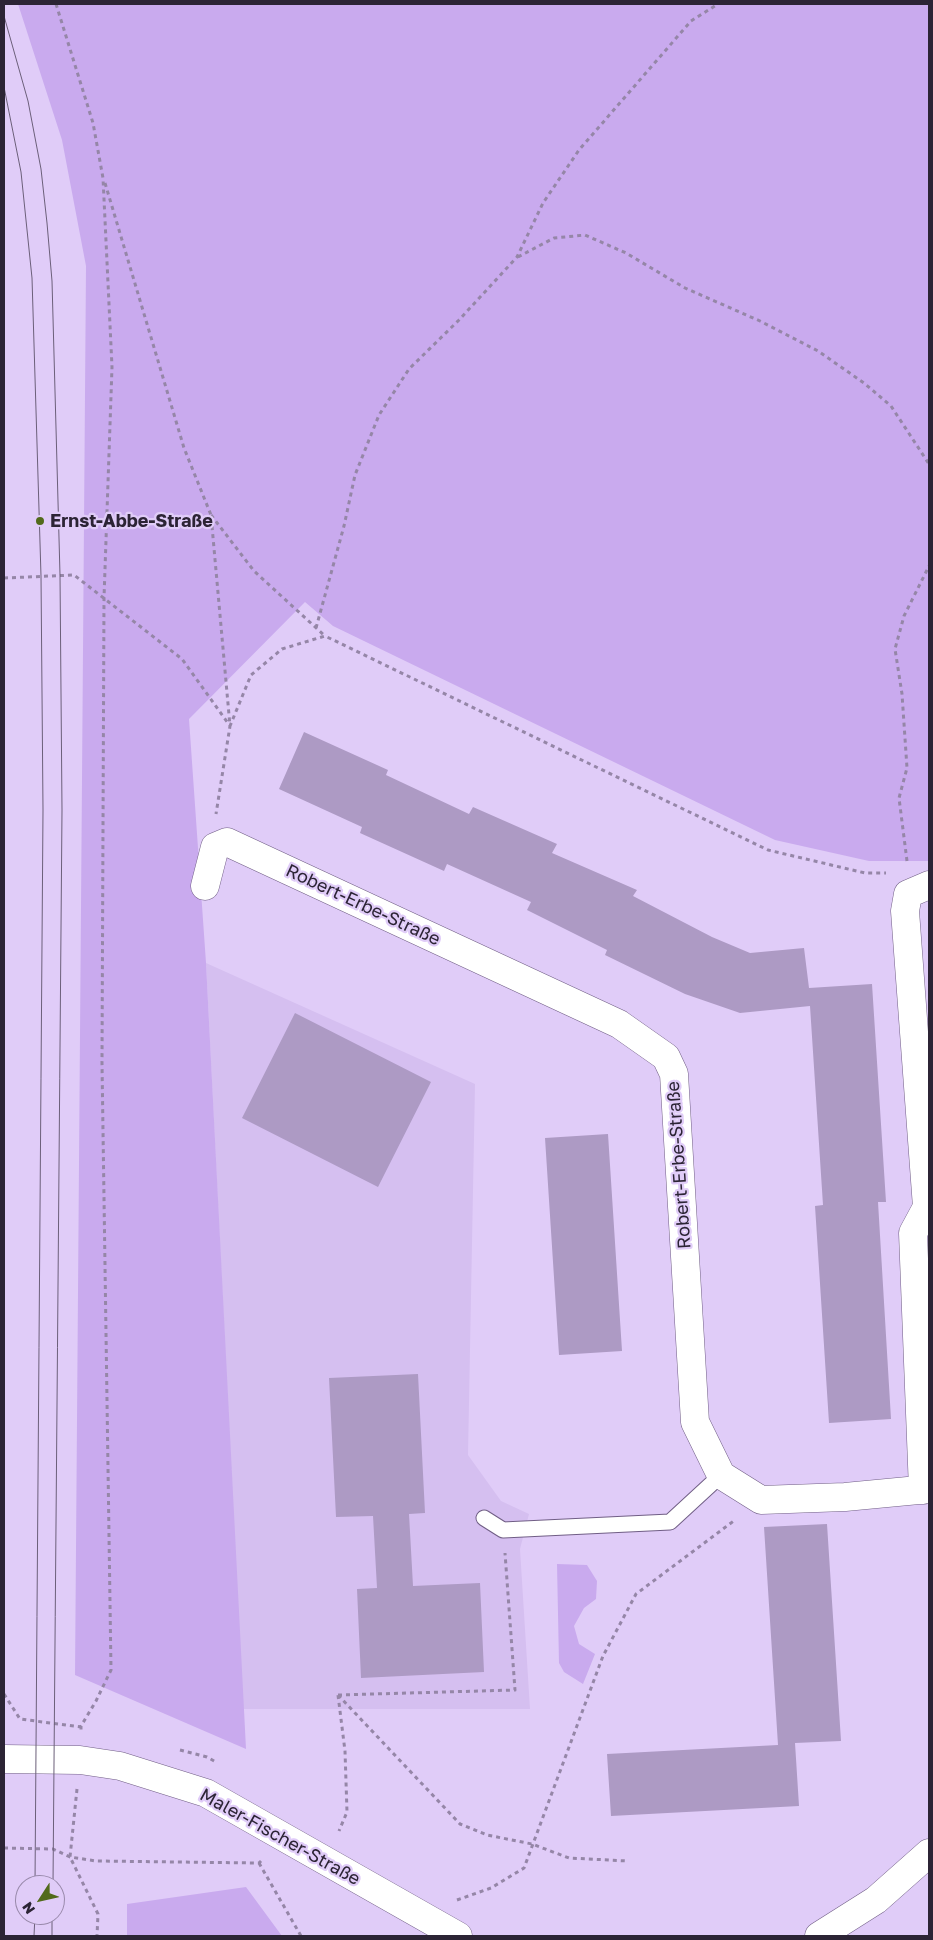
<!DOCTYPE html>
<html>
<head>
<meta charset="utf-8">
<style>
  body { margin:0 }
  #map { position:relative; width:933px; height:1940px; overflow:hidden; background:#e0ccf8; font-family:"Golos Text",sans-serif }
  canvas { display:block }
  .frame { position:absolute; inset:0; border:5px solid #2c2435; pointer-events:none }
  .north { position:absolute; left:15px; top:1875px; width:50px; height:50px; box-sizing:border-box; background:#e0ccf8; border:1px solid #9889aa; border-radius:50%; rotate:235deg; font-size:14px; font-weight:700; line-height:20px; text-align:center; color:#2c2435 }
  .north::after { content:''; display:block; margin:auto; width:18px; height:22px; background:#526a1b; clip-path:polygon(50% 0,100% 100%,50% 72%,0 100%) }
</style>
</head>
<body>
<div id="map">
<canvas width="933" height="1940"></canvas>
<div class="frame"></div>
<div class="north">N</div>
</div>
<script>
const ctx = document.querySelector('canvas').getContext('2d');
ctx.lineJoin = 'round';
function fill(path, color) { ctx.fillStyle = color; ctx.fill(path, 'evenodd'); }
const shape = rows => new Path2D(rows.map(r => 'M' + r).join(''));
function stroke(path, color, width, dash) { ctx.strokeStyle = color; ctx.lineWidth = width; ctx.lineCap = dash ? 'butt' : 'round'; ctx.setLineDash(dash || []); ctx.stroke(path); }
function label(font, color, halo, rows, align = 'center') {
  ctx.font = font + ' "Golos Text",sans-serif'; ctx.lineWidth = 4.5; ctx.setLineDash([]); ctx.textBaseline = 'middle'; ctx.strokeStyle = halo; ctx.fillStyle = color; for (const [text, x, y, turn = 0] of rows) {
    ctx.save(); ctx.translate(x, y); ctx.rotate((+turn || 0) * Math.PI / 180); ctx.textAlign = isNaN(turn) ? turn : align; if (halo) ctx.strokeText(text, 0, 0); ctx.fillText(text, 0, 0); ctx.restore();
  }
}
fill(shape([
  [206,963,475,1084,468,1455,501,1501,529,1514,520,1549,530,1709,243,1709]
]), '#d5bff0');
fill(shape([
  [18,4,929,4,929,861,869,861,775,840,333,626,305,602,189,719,206,963,246,1749,75,1675,86,266,62,140],
  [557,1564,587,1565,597,1581,596,1599,584,1608,574,1626,579,1644,595,1654,583,1684,564,1672,559,1663],
  [246,1887,282,1936,127,1936,127,1904]
]), '#c9aaee');
fill(shape([
  [304,732,388,770,386,775,469,814,473,807,557,844,552,853,637,890,633,896,712,937,750,953,804,948,809,988,872,984,886,1202,878,1202,891,1419,829,1423,815,1206,823,1205,810,1006,740,1013,685,994,605,955,607,950,527,910,531,902,447,864,444,871,360,833,362,827,279,789],
  [295,1013,431,1082,378,1187,242,1118],
  [608,1134,622,1351,559,1355,545,1138],
  [418,1374,425,1513,409,1514,413,1586,480,1583,484,1672,361,1678,357,1589,377,1588,373,1516,336,1517,329,1378],
  [827,1524,841,1741,795,1743,799,1806,611,1816,607,1754,778,1745,764,1527]
]), '#ad9ac4');
const lane = shape([
  [484,1518,503,1530,670,1522,721,1475]
]);
const street = shape([
  [205,886,215,847,227,842,619,1024,666,1057,674,1074,695,1422,721,1475,761,1500,845,1497,929,1489],
  [923,1490,913,1233,927,1207,905,911,908,894,929,885],
  [4,1759,80,1760,120,1766,206,1793,458,1936],
  [819,1936,876,1900,929,1853]
]);
stroke(lane, '#705e85', 17);
stroke(street, '#705e85', 29);
stroke(shape([
  [56,4,93,123,103,178,112,367,104,598,102,1063,111,1670,96,1701,81,1726,81,1730],
  [105,183,184,448,211,515,230,726,251,675,282,649,325,636,768,850,865,873,886,873],
  [518,257,554,238,585,235,626,253,685,288,760,321,818,351,864,383,891,406,929,464],
  [211,515,254,571,325,636],
  [4,578,74,575,182,659,230,726,216,814],
  [316,628,344,526,355,475,379,415,409,369,459,320,517,257,543,203,579,150,691,21,718,4],
  [907,861,899,798,907,768,902,694,895,649,904,616,929,566],
  [4,1694,20,1719,81,1727],
  [338,1695,460,1824,487,1835,532,1844,569,1858,628,1861],
  [338,1695,515,1690,505,1553],
  [338,1695,345,1751,347,1812,339,1831],
  [180,1750,207,1757,216,1762],
  [77,1789,70,1857,98,1914,97,1936],
  [4,1848,53,1849,70,1857,96,1861,259,1863,263,1859],
  [259,1863,301,1936],
  [457,1900,491,1888,524,1868,603,1656,636,1594,735,1520]
]), '#9586a7', 3, [4, 4]);
stroke(lane, '#fff', 15);
stroke(street, '#fff', 28);
stroke(shape([
  [4,16,28,101,41,169,47,223,52,281,60,575,62,810,53,1885],
  [4,87,21,172,32,278,41,576,43,810,35,1885],
  [34,1936,35,1915],
  [52,1936,52,1915]
]), '#6b5f79', 1);
for (const [x, y, r, color] of [
  [40,521,5,"#526a1b"]
]) { const dot = new Path2D(); dot.arc(x, y, r, 0, 2 * Math.PI); ctx.fillStyle = color; ctx.fill(dot); stroke(dot, '#e0ccf8', 2); }
label('bold 18px', '#2c2435', '#e0ccf8', [
  ["Ernst-Abbe-Straße",50,521]
], 'left');
label('18px', '#2c2435', '#e0ccf8', [
  ["Robert-Erbe-Straße",363,905,25],
  ["Robert-Erbe-Straße",679,1165,-94],
  ["Maler-Fischer-Straße",280,1837,29]
]);
</script>
</body>
</html>
